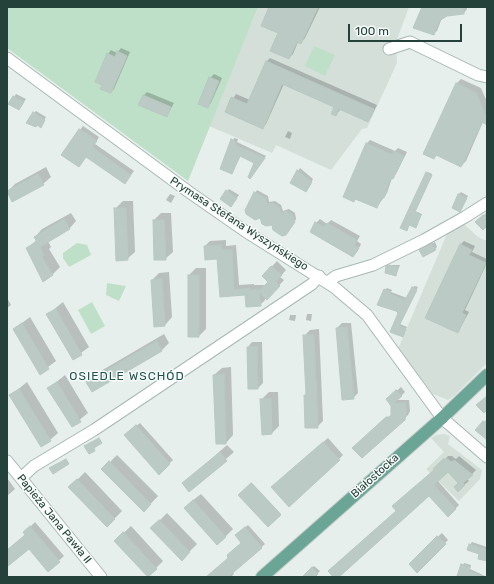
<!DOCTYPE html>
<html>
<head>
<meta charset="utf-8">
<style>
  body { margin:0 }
  #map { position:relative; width:494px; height:584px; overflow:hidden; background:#e6efeb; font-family:Rubik,sans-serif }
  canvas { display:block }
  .frame { position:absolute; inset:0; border:8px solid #24423a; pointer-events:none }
  .scale { position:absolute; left:348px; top:24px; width:114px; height:18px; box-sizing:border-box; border:2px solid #24423a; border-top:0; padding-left:5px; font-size:12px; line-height:14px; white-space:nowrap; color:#24423a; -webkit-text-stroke:3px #f7fbf9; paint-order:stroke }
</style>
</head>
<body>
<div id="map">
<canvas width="494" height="584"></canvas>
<div class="frame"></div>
<div class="scale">100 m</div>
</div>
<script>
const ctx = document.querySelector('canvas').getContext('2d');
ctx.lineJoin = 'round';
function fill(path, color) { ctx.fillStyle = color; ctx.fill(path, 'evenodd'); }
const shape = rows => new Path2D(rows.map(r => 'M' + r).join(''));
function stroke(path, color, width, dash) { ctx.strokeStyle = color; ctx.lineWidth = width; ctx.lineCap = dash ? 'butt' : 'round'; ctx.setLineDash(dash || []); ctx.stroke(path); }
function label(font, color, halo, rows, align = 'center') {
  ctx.font = font + ' Rubik,sans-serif'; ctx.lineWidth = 3; ctx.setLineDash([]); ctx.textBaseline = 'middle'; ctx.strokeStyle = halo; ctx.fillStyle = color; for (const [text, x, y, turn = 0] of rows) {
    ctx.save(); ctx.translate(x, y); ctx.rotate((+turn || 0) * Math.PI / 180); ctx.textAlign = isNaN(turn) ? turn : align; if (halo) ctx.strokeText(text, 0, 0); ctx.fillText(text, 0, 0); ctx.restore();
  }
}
fill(shape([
  [258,7,409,7,396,42,397,63,367,128,362,129,331,170,276,145,272,153,209,126],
  [464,224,478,237,487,241,487,363,454,396,448,400,433,394,398,349,447,234],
  [445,434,450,436,448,444,482,470,480,479,459,501,426,469,444,452,431,438,436,435]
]), '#d4dfda');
fill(shape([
  [7,7,258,7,188,181,7,48],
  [314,46,335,55,325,76,305,66],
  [77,243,87,245,91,255,69,267,63,258,63,253],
  [107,283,126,286,119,301,106,295],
  [92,302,105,326,91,334,78,310]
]), '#bfe0c8');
fill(shape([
  [270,7,320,7,305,38,301,43,298,42,293,54,289,58],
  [423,7,467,7,467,9,464,13,446,15,442,18,437,31,433,34],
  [121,48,130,52,114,89,111,92,103,84,108,54,111,50,117,53],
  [270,58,377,105,371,117,368,121,341,109,336,115,335,107,284,84,266,124,263,127,226,111,236,94,250,100,266,62],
  [214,74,222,78,211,103,208,107,210,78],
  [461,79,481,88,487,102,487,124,483,122,466,161,461,166,437,155,434,158,456,84],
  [147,92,174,103,167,116,143,96],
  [16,94,26,99,19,109,10,104],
  [36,111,46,117,41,126,37,125,36,126,34,113],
  [83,126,99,137,95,144,134,171,125,183,86,156,79,166,80,130],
  [288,131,292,133,290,139,285,137],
  [234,138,238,139,237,142,266,156,252,175,256,162,241,155,232,172,221,168],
  [370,140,395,151,398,148,407,152,396,174,392,178,387,193,377,207,356,198,353,201,344,197,367,143],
  [46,167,51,177,43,184,13,201,7,192,15,184],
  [300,168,313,179,308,188,291,182],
  [428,172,432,174,415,211,422,214,416,226,410,224],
  [229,189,239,195,233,203,222,199],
  [257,190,268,196,269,202,275,201,281,205,283,211,289,209,295,213,296,219,288,232,261,216,246,210],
  [461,192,468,196,460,211,459,194],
  [170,194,175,196,171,203,166,200],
  [123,201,133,201,135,252,127,259,115,209],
  [71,213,76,221,69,229,48,241,51,247,49,249,60,267,52,275,27,248,37,240,35,237,42,229],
  [161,213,171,213,173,252,165,259,154,220],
  [486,213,487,225,477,222],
  [320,219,327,224,331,220,360,236,357,241,361,244,357,252,353,256,316,223],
  [226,240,226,246,236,245,239,285,254,284,254,285,264,285,264,288,270,282,263,276,277,261,286,270,280,277,284,280,267,299,265,296,265,300,260,305,246,294,221,296,218,258,205,246,210,241],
  [464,241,475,246,472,252,487,259,487,263,465,310,469,312,458,332,460,245],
  [435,242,437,247,435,249,423,248],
  [389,265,400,265,396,275,387,267],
  [196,268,206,268,206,329,199,336,189,336,189,275],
  [169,272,172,317,165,325,152,280,159,273],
  [414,286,418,287,400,324,407,327,402,336,391,332,399,313,385,290,387,288,392,290,391,292,407,298],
  [7,298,11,305,7,308],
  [63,302,89,347,73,359,47,315],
  [307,314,312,314,311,321,306,320],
  [290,315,296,315,295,321,289,320],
  [30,317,56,361,40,373,14,329],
  [342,323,351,323,358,393,353,398,337,328],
  [319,329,323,421,317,427,307,394,304,336,310,330],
  [164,334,169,343,162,350,92,390,87,382,94,375],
  [252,342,262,342,263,383,258,388,249,388,248,347],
  [231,367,233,435,226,443,214,375,222,368],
  [65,375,88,413,72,426,49,388],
  [27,382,58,433,50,440,11,395],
  [401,387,405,392,397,400,409,400,410,411,408,415,404,419,357,444,392,414,391,396],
  [269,392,278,392,279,426,272,433,261,400],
  [487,419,487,439,477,430],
  [140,423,173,460,159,473,129,432],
  [328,438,343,455,339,459,277,483],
  [227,445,234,452,189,491,183,484],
  [117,455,158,496,144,511,103,469],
  [448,456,452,456,456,459,459,456,476,470,467,479,469,481,458,490,459,483,448,470,437,480,459,505,448,516,429,495,337,577,335,577],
  [85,472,122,511,107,526,70,487],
  [7,478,15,489,7,496],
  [252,483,281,514,268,526,240,495],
  [201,494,233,529,225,537,192,501],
  [167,513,197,544,182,559,152,528],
  [35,522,64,556,48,570,29,548,7,566,7,551,26,534,29,528],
  [248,525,265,544,233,572,234,574,231,577,207,577,230,557,242,542,240,532],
  [131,526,163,561,148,576,115,541],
  [442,533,448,540,417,572,426,548],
  [472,542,487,547,487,560,470,545],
  [464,563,471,565,470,569,485,576,484,577,465,577,459,575],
  [314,566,320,571,314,577,308,577,306,574]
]), '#0003');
const building = shape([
  [269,7,318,7,301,44,297,42,289,59,270,51,278,33,261,26,269,7],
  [422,7,463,7,464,14,447,16,439,21,434,35,413,28,422,7],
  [117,51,127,56,111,93,100,89,102,85,95,82,107,53,115,57,117,51],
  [266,61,374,109,368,122,339,109,336,116,331,114,334,107,282,84,263,129,225,112,231,97,247,104,266,61],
  [209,77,219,81,208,108,198,104,209,77],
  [456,83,476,93,487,118,487,125,482,122,461,167,436,155,434,159,423,154,456,83],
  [143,95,171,107,167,117,138,105,143,95],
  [13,96,24,102,19,110,8,104,13,96],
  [33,112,45,120,41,128,37,125,36,127,26,123,33,112],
  [79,129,97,141,92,147,131,175,125,184,86,157,79,167,61,155,79,129],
  [231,139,236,142,235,145,265,158,250,179,248,177,254,163,240,156,232,174,220,169,231,139],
  [366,143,392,155,394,151,404,156,393,179,391,178,386,190,387,191,384,198,382,197,377,208,355,199,354,202,343,197,366,143],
  [297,170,312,182,306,192,290,183,297,170],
  [426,172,432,175,415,212,421,215,416,228,409,225,407,231,400,228,426,172],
  [38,174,44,185,12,202,7,191,38,174],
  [226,190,237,198,231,207,220,199,226,190],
  [254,192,266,198,267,204,273,203,279,207,281,213,286,211,293,216,295,222,286,235,282,236,273,230,272,225,266,226,262,224,260,218,255,220,246,214,245,210,254,192],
  [458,194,467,198,460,212,452,208,458,194],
  [114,208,126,208,128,260,116,261,114,208],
  [483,215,487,219,487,226,483,230,475,222,483,215],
  [64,219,70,229,40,247,44,255,42,257,53,275,43,282,26,248,37,242,34,237,64,219],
  [153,220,164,220,166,260,154,260,153,220],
  [315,222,324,227,327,223,357,240,354,245,359,248,353,257,310,232,315,222],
  [432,243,436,250,423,257,419,250,432,243],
  [460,244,472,250,469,255,486,263,462,313,466,315,458,333,425,318,460,244],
  [221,245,222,250,232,250,234,290,250,288,250,290,259,289,259,291,268,282,262,276,271,266,282,275,276,282,280,286,267,300,259,292,261,306,246,307,245,295,220,297,217,259,205,260,204,246,221,245],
  [389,265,398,267,396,276,385,273,386,266,389,265],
  [188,275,199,275,199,337,188,337,188,275],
  [162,279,165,326,154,327,151,280,162,279],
  [412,287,417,290,399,326,406,329,403,337,390,332,398,313,396,311,377,305,384,289,391,292,390,294,405,300,412,287],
  [56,309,82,355,73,360,46,314,56,309],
  [22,323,49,369,40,375,13,329,22,323],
  [347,327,354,399,342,400,336,328,347,327],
  [303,335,314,335,318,428,305,428,304,395,306,395,303,335],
  [157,341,162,351,92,392,86,382,157,341],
  [257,346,258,389,248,389,247,347,257,346],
  [224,374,226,444,216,444,213,375,224,374],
  [57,382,81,422,72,427,47,388,57,382],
  [19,389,51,441,41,447,9,395,19,389],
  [396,390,402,396,394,403,406,403,405,409,407,409,405,420,362,458,352,448,386,417,391,417,391,406,386,399,396,390],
  [487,396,487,410,484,413,476,405,487,396],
  [260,399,271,399,272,434,262,435,260,399],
  [483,421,487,424,487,440,475,430,483,421],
  [136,425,170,464,159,475,124,435,136,425],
  [99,438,102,443,94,448,95,451,89,454,84,446,99,438],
  [323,442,340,460,289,507,271,487,323,442],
  [220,452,227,461,189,492,182,483,220,452],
  [66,459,69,464,53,474,49,468,66,459],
  [443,459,448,459,451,462,454,460,473,475,463,483,465,485,458,492,454,487,458,483,448,472,434,485,456,509,448,517,429,496,339,577,333,577,328,571,396,511,392,506,434,470,433,469,443,459],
  [109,461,151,504,144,512,101,469,109,461],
  [77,479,115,519,107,527,68,487,77,479],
  [251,483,281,515,268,527,238,495,251,483],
  [193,500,226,537,217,545,184,508,193,500],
  [159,520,190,552,182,561,150,528,159,520],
  [30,526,60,562,48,572,29,549,7,567,7,550,25,535,23,532,30,526],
  [245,527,262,548,228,577,206,577,228,558,227,555,241,543,235,535,245,527],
  [123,532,157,569,148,577,114,541,123,532],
  [437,536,446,544,417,573,409,564,437,536],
  [469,544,487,550,487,561,478,559,479,554,467,550,469,544],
  [461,564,470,567,469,571,484,577,457,576,461,564],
  [312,567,318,574,315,577,302,577,312,567]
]);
fill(building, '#bbcac4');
stroke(building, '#b8c9c2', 1);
const minor = shape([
  [389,49,410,42,478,75,487,77],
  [7,58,189,192,245,231,334,287,367,315,442,418,487,457],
  [328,282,336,276,373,265,424,240,465,217,487,203],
  [7,461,101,577],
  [21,478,34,466,94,430,312,284,319,276]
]);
const major = shape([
  [262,577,442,418,487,375]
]);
stroke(minor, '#a8b8b2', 13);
stroke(major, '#c2cac8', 14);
stroke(minor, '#fff', 11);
stroke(major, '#6aa596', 12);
label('11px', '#24423a', '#f7fbf9', [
  ["Prymasa Stefana Wyszyńskiego",239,224,33],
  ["Białostocka",375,476,-42],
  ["Papieża Jana Pawła II",54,519,51]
]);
ctx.letterSpacing = '1px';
label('12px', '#1f5548', '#f7fbf9', [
  ["OSIEDLE WSCHÓD",127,377]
]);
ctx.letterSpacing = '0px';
</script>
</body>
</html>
